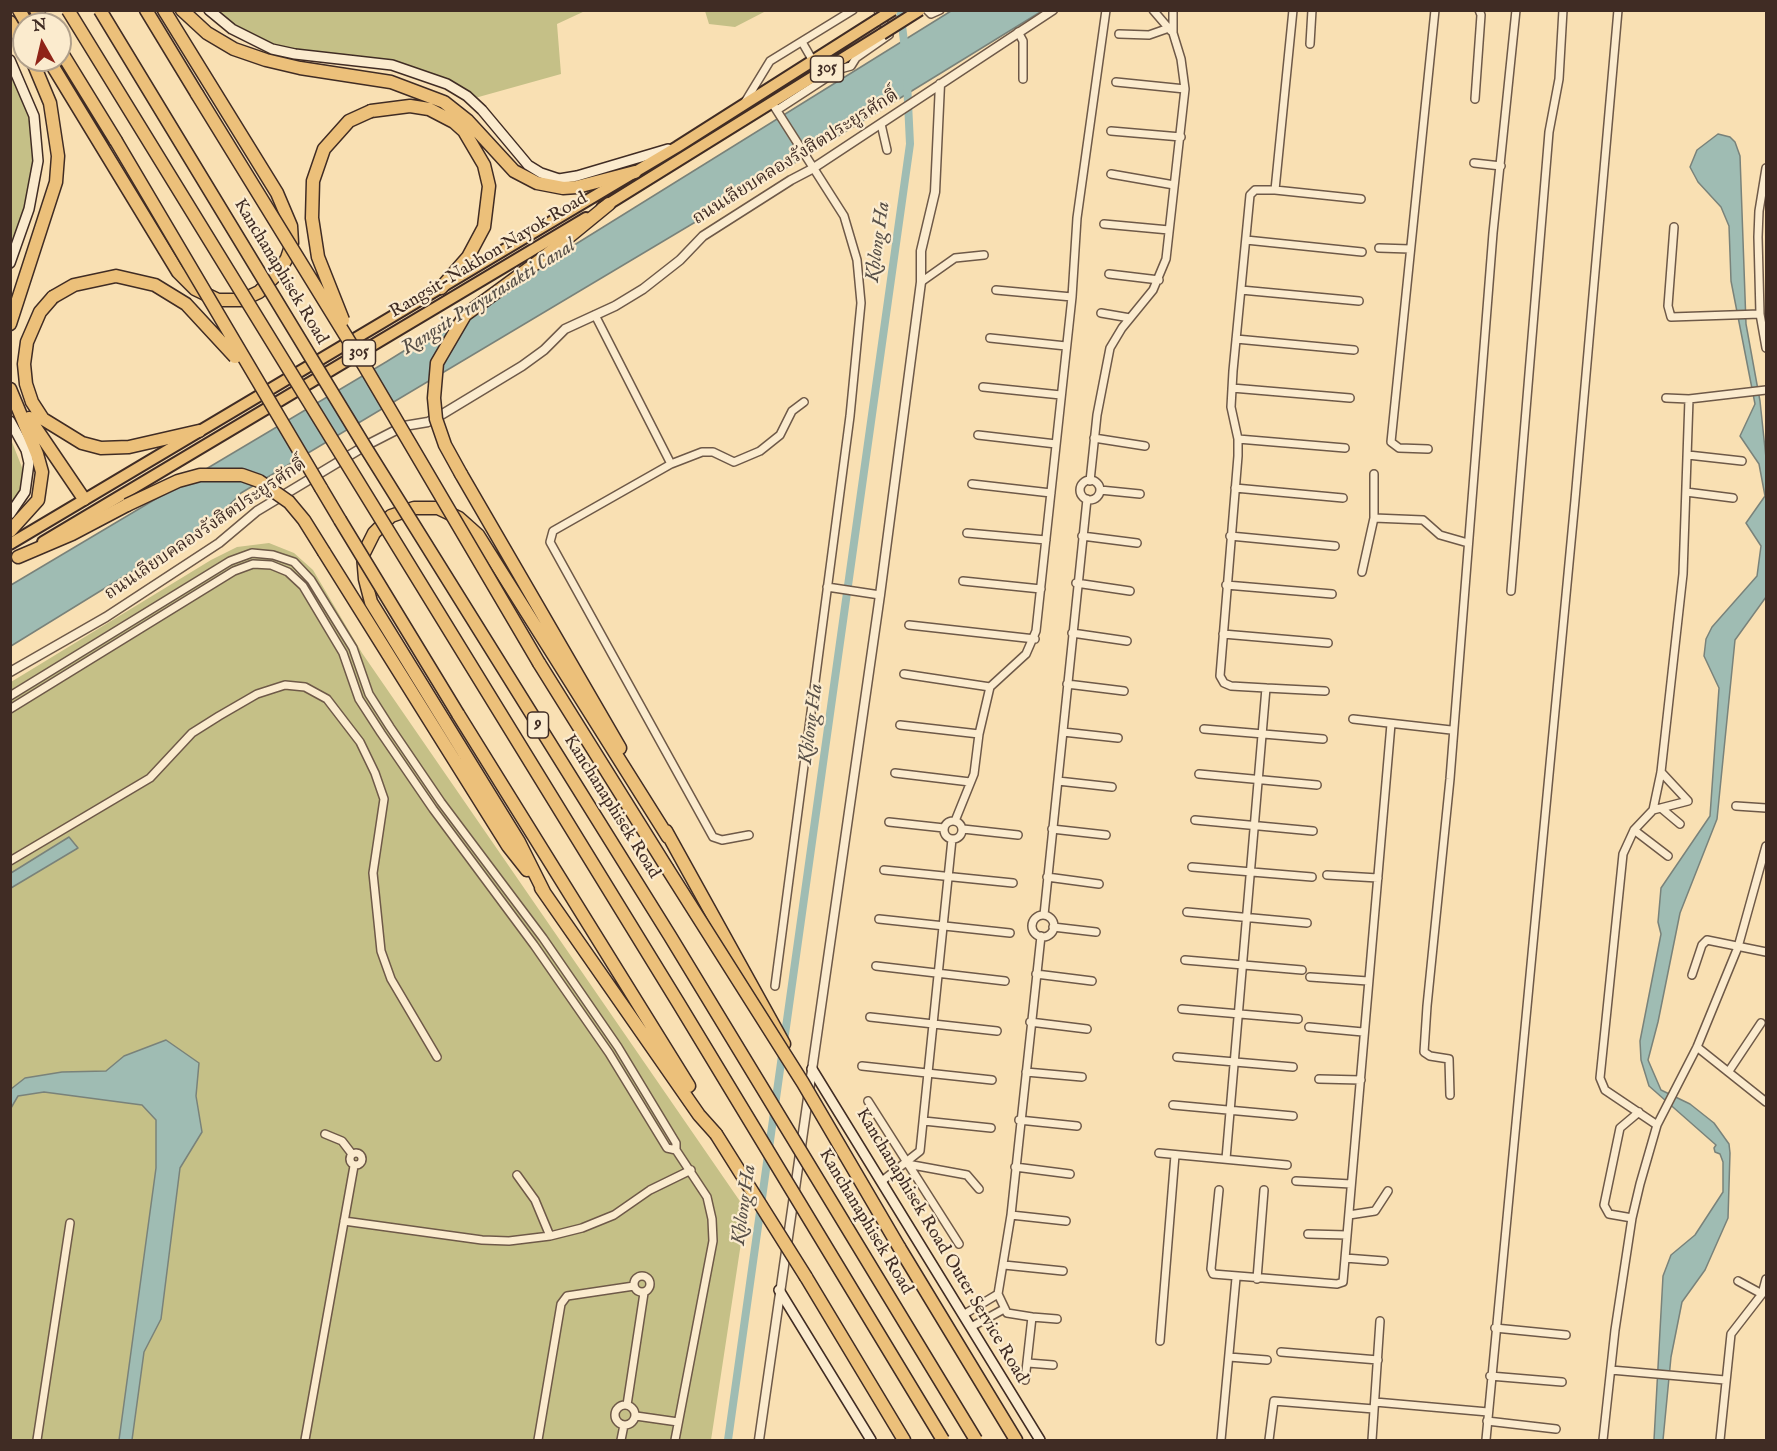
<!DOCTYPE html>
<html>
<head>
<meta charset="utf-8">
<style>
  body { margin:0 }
  #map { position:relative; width:1777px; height:1451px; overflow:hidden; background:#f9e0b3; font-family:"IM FELL English",serif }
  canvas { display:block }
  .frame { position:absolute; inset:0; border:12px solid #402c24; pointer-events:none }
  .north { position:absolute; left:12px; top:12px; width:60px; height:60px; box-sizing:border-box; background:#fbebce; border:2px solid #b09f8a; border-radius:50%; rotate:352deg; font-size:16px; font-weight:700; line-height:24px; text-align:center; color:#402c24 }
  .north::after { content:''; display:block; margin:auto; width:21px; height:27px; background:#8f2418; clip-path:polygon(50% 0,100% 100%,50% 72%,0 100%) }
</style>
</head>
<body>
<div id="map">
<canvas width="1777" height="1451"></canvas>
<div class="frame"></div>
<div class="north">N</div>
</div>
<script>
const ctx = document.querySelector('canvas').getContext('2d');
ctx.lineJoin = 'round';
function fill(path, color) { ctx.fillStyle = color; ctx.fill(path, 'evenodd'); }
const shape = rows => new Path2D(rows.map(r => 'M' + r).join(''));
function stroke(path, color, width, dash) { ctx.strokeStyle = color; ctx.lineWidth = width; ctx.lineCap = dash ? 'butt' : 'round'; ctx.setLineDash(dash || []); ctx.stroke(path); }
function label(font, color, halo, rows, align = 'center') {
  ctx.font = font + ' "IM FELL English","Noto Serif Thai",serif'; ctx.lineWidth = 4.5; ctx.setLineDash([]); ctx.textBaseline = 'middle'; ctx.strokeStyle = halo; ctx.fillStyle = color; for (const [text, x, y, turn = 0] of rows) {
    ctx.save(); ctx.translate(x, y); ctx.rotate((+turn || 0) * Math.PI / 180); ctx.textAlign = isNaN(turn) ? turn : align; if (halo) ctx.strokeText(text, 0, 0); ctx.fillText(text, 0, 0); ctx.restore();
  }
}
fill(shape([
  [215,11,585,11,557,24,561,74,475,98,438,76,408,65,301,52,260,41,236,29],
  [705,11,705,10,766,11,735,27,709,24],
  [11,73,27,103,35,138,34,182,11,254],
  [10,437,23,470,22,488,11,502],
  [269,543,294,553,313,570,362,653,746,1210,711,1440,11,1440,11,682,211,560,237,547]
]), '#c5c087');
const water = shape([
  [951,11,1042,11,796,162,241,493,214,521,11,646,11,585,386,362,951,11],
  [1718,134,1730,137,1735,142,1740,156,1746,324,1760,401,1766,458,1766,597,1735,640,1717,819,1680,913,1658,1022,1648,1060,1661,1090,1690,1104,1714,1123,1729,1144,1730,1153,1728,1218,1705,1270,1682,1302,1671,1357,1663,1440,1654,1440,1663,1276,1671,1255,1695,1235,1723,1192,1723,1162,1720,1154,1715,1152,1714,1148,1716,1145,1649,1086,1641,1060,1640,1041,1661,934,1658,922,1661,888,1710,816,1719,688,1704,656,1706,639,1712,627,1757,576,1761,546,1746,523,1765,496,1759,464,1740,436,1755,404,1731,281,1729,226,1721,207,1698,182,1690,167,1697,150,1718,134],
  [69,837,78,848,11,888,11,873,69,837],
  [166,1040,199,1063,196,1096,202,1132,180,1168,161,1319,144,1352,132,1440,119,1440,156,1168,156,1120,142,1105,44,1092,18,1096,11,1108,11,1089,25,1078,62,1072,106,1071,124,1056,166,1040]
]);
fill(water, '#9fbcb3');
stroke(water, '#79827a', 1.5);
stroke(shape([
  [900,10,905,49],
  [728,1440,910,144,907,82]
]), '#9fbcb3', 8);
const minor = shape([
  [927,10,931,14,940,10],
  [1153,10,1171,31],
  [1018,32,1023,41,1023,79],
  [1119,34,1149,35,1169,28],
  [802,42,813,61],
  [1310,44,1312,10],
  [1116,82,1185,89],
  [1475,99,1481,15,1479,10],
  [745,102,770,61,853,10],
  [772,103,844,216,857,260,861,303,850,416,775,986],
  [777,110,840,69,851,66,856,58,889,35,878,10],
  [881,124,887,150],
  [1111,131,1181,137],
  [1474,163,1501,166],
  [1766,168,1759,211,1758,237,1760,314,1766,348],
  [1111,174,1174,185],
  [1275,190,1361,199],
  [1104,224,1169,230],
  [1674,227,1668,306,1671,317,1760,314],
  [1246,240,1362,252],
  [1379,248,1410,249],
  [1109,274,1159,280],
  [921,282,955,258,984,255],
  [996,290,1072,297],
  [1241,290,1359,301],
  [1101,313,1130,318],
  [595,315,671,464,553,531,550,542,713,837,722,840,749,835],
  [990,338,1066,346],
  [1236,339,1354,350],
  [983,387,1061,395],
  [1232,388,1350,398],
  [1666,398,1689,399],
  [978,435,1056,444],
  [1094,438,1145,446],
  [1238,439,1345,448],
  [1428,449,1399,448,1391,442,1435,10],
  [1688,455,1742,461],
  [671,464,702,452,713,452,734,462,760,451,780,435,792,411,804,402],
  '1080 490a10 10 0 1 1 20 0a10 10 0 1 1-20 0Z',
  [1090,481,1097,415,1110,348,1122,328,1153,290,1166,259,1185,89,1181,59,1173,33,1173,10],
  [972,484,1051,493],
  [1235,488,1343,498],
  [1100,490,1140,494],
  [1686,492,1733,498],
  [1374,518,1423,520,1440,535,1468,543],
  [967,533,1046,540],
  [1082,536,1137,543],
  [1230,536,1335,546],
  [1362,572,1374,518,1374,474],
  [963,581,1041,589],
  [1076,583,1130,591],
  [1226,585,1332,594],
  [827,587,880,595],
  [1511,591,1549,132,1559,79,1563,10],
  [909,625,1035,639],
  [1072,633,1127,641],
  [1223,634,1328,643],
  [904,674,990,687],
  [1067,684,1124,691],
  [1266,688,1325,691],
  [10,696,230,561,252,553,273,555,294,562,311,580,353,648,369,694,390,727,441,802,543,938,618,1047,676,1143,676,1150,707,1197,712,1219,713,1241,675,1440],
  [10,709,234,571,253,564,271,565,288,572,303,586,343,653,359,699,381,733,433,809,534,945,609,1053,667,1148,676,1150],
  [1353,719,1451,730],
  [900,725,979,734],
  [1204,729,1323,739],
  [1063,732,1118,738],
  [895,773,970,782],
  [1199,774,1317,785],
  [1058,781,1112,787],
  [1736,806,1766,808],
  [1661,808,1680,824],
  [1653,810,1661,772,1683,574,1689,399,1766,390],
  [1195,820,1313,831],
  '944 830a9 9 0 1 1 18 0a9 9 0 1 1-18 0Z',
  [955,821,974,774,979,734,990,687,1026,654,1036,631,1072,297,1077,218,1106,10],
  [889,822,944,828],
  [963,829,1018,835],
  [1052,829,1106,835],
  [1634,830,1668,856],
  [10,861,150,778,192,733,219,716,257,694,285,685,305,687,327,699,360,742,375,773,384,799,373,873,381,951,391,979,437,1057],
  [1192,867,1312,877],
  [884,870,1013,883],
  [1327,875,1378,878],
  [1047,877,1099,884],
  [1187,912,1307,923],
  [1044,915,1087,499],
  '1032 926a11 11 0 1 1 22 0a11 11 0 1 1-22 0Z',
  [879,919,1010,933],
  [1053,927,1096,932],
  [1185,960,1302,970],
  [876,966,1005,981],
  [1036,974,1092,981],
  [1692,975,1702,945,1707,940,1766,952],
  [1310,977,1368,981],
  [1182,1009,1298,1019],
  [870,1017,997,1031],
  [1030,1022,1087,1029],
  [1309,1027,1363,1032],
  [1697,1047,1766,1102],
  [1177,1057,1293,1067],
  [862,1066,992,1080],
  [1729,1071,1761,1023],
  [1026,1072,1082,1077],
  [1319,1079,1361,1080],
  [1450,1095,1449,1059,1430,1056,1424,1052,1427,1006,1450,779,1493,233,1516,10],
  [868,1101,959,1244],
  [1173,1105,1293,1116],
  [1019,1120,1077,1126],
  [924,1121,991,1128],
  [1657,1125,1605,1090,1600,1078,1623,854,1634,830,1653,810,1688,801,1661,772],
  [325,1134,342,1141,352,1154],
  '350 1159a6 6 0 1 1 12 0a6 6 0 1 1-12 0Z',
  [1159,1153,1287,1165],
  [1226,1159,1266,688,1231,686,1224,683,1220,676,1238,456,1238,439,1231,407,1233,371,1250,195,1255,190,1275,190,1293,10],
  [907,1164,967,1175,979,1189],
  [1015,1167,1070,1174],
  [517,1175,535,1200,550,1236],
  [882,1181,920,1151,952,839],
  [1296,1181,1351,1184],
  [1219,1190,1211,1269,1213,1274,1337,1284,1343,1282,1391,724],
  [1011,1215,1066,1221],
  [1349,1215,1375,1211,1388,1191],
  [1632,1218,1609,1214,1604,1205,1620,1128,1639,1112],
  [344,1221,482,1240,509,1241,550,1236,582,1228,614,1215,650,1190,691,1170],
  [1308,1234,1347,1235],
  [1345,1258,1384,1261],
  [1004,1265,1063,1271],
  '634 1284a8 8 0 1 1 16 0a8 8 0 1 1-16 0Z',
  [1257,1279,1264,1190],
  [1738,1281,1762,1294],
  [963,1315,998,1294],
  [1032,1317,1057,1319],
  [971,1327,1004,1309],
  [1495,1328,1566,1335],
  [1160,1341,1175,1155],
  [1281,1352,1378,1360],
  [1229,1357,1267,1360],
  [1028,1363,1053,1365],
  [1611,1370,1725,1380],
  [1490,1376,1562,1382],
  [1025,1380,1032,1317,1007,1313,998,1294,1011,1215,1041,936],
  [1375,1402,1488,1412],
  [627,1405,644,1293],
  '615 1415a10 10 0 1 1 20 0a10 10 0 1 1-20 0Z',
  [636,1416,678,1422],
  [1487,1421,1556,1429],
  [37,1440,70,1223],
  [305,1440,354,1166],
  [538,1440,561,1304,567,1296,634,1286],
  [621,1440,624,1425],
  [1221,1440,1236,1278],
  [1269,1440,1274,1401,1374,1409],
  [1372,1440,1380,1321],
  [1486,1440,1575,500,1618,10],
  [1603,1440,1615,1330,1632,1218,1640,1184,1657,1125,1697,1047,1738,947,1766,846],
  [1720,1440,1731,1334,1762,1294,1766,1279]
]);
const tertiary = shape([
  [10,672,106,617,219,543,257,511,365,446,404,426,428,422,441,415,522,366,544,350,565,329,615,306,643,289,680,260,703,236,791,180,812,169,1053,10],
  [759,1440,880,595,921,282,921,251,935,192,940,84]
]);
const secondary = shape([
  [209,10,232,29,272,49,295,54,392,65,447,84,467,96,482,110,528,165,541,173,559,179,577,176,668,149],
  [10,60,34,116,38,161,29,209,10,263],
  [10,421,26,450,29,463,25,492,10,514],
  [812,1069,1040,1440],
  [779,1290,871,1440]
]);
const primary = shape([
  [602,208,882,34],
  [43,542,586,218],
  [10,544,677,147,877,20]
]);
const motorway = shape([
  [19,10,27,24],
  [36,10,44,24],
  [146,10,197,94],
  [182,10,207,33,234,49,266,60,300,68,391,82,444,102,468,121,514,171,537,183,563,188,577,187,635,172],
  [10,22,24,46],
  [60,50,116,141],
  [49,60,178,272,195,289,218,300,242,300,259,292,278,273,287,258,292,243,291,226,277,193,164,10],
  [371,111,410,106,429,109,454,122,464,131,484,165,489,186,484,227,468,257,441,288],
  [543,258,609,204],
  [53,297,40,312,27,342,24,364,26,384,32,402,43,419,82,443,101,448,129,447,199,431],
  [10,324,56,182,58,156,50,103,32,60],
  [10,389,37,454,42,472,38,500,10,531],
  [29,418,84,499],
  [461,474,620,748],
  [321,488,340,520],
  [324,552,508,846,527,870],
  [18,557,72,534,127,505],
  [539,663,667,868],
  [458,714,689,1086],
  [666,831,784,1044],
  [541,888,699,1115,716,1134],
  [545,894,519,842,371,602,365,579,363,555,374,533,391,516,414,508,438,508,459,518,478,535,668,837],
  [899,1247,1016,1440],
  [806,1277,904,1440]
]);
stroke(minor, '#6e5948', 10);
stroke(tertiary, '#6e5948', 11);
stroke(secondary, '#402c24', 12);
stroke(primary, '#402c24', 14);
stroke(motorway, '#402c24', 15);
stroke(minor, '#fbebce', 7);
stroke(tertiary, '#fbebce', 8);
stroke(secondary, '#fbebce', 9);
stroke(primary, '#ecc07a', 10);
stroke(motorway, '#ecc07a', 12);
const primaryBridge = shape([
  [877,20,893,10],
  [882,34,920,10]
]);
const motorwayBridge = shape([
  [68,10,679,1004,943,1440],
  [100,10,364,445,670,936,976,1440],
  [197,94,365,367,539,663],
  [116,141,321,488],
  [53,297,74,285,116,276,155,285,186,304,235,357],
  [343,320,318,257,312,218,313,181,324,149,349,121,371,111],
  [461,474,445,445,436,419,434,398,437,363,465,315,543,258],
  [127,505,178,481,200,475,242,475,259,481,289,502,304,520,324,552],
  [340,520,458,714],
  [667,868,803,1083,899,1247],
  [716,1134,806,1277]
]);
stroke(primaryBridge, '#402c24', 14, []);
stroke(motorwayBridge, '#402c24', 15, []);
stroke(primaryBridge, '#ecc07a', 10);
stroke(motorwayBridge, '#ecc07a', 12);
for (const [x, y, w] of [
  [827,69,33],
  [359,353,33],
  [538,725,21]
]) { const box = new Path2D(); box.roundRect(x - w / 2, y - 13, w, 26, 4.5); ctx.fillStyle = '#fbebce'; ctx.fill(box); stroke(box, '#402c24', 1.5); }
label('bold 16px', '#402c24', null, [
  ["305",827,69],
  ["305",359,353],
  ["9",538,725]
]);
label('18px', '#402c24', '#fbebce', [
  ["ถนนเลียบคลองรังสิตประยูรศักดิ์",796,158,-32],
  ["Rangsit-Nakhon Nayok Road",489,256,-31],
  ["Kanchanaphisek Road",280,272,59],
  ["ถนนเลียบคลองรังสิตประยูรศักดิ์",206,530,-34],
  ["Kanchanaphisek Road",611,807,58],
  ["Kanchanaphisek Road",865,1222,59],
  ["Kanchanaphisek Road Outer Service Road",941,1246,59]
]);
label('italic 20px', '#585048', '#fbebce', [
  ["Khlong Ha",879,242,-82],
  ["Rangsit Prayurasakti Canal",489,298,-32],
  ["Khlong Ha",812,724,-82],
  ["Khlong Ha",745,1205,-82]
]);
</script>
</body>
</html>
